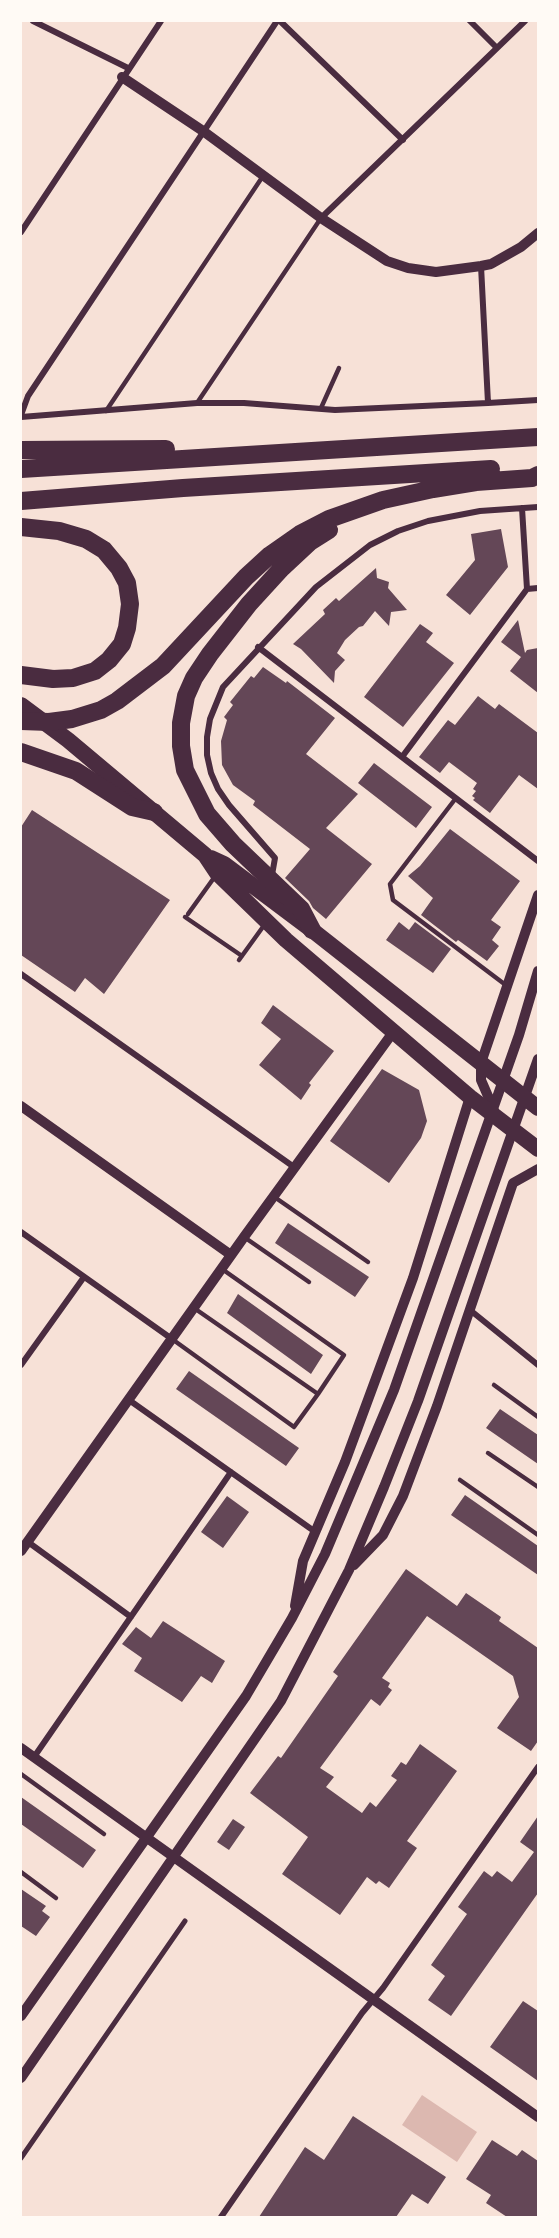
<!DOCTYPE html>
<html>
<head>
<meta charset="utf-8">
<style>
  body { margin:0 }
  #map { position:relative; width:559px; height:2238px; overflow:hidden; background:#f7e1d7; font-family:Overpass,sans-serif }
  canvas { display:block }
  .frame { position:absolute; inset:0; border:22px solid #fffaf5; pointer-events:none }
</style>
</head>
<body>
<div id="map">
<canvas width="559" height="2238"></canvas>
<div class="frame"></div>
</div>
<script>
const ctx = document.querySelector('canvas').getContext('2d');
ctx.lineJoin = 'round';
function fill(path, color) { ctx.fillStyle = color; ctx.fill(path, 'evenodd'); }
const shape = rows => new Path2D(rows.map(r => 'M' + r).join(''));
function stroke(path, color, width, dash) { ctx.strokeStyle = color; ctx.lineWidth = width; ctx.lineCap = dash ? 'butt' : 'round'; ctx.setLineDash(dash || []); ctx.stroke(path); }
fill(shape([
  [422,2095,477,2132,457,2162,402,2125]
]), '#dcb8b0');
fill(shape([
  [501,529,508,567,470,615,446,595,475,560,471,534],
  [376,568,377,578,389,582,388,588,407,610,391,612,389,626,375,611,363,626,359,627,345,640,337,653,345,660,335,671,334,683,301,649,293,644,325,614,323,610,336,598,339,601],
  [518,620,525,653,527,650,538,648,538,693,510,671,521,657,501,642],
  [420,624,433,633,426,642,454,663,403,727,364,697],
  [263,667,286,683,287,681,335,718,306,754,358,794,326,828,372,864,326,919,313,908,309,901,285,878,310,849,253,805,255,801,233,785,222,765,221,741,227,720,224,717,233,705,230,702,251,676,254,678],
  [478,696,495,709,499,704,538,733,538,789,519,775,490,813,473,800,475,798,472,796,476,791,473,789,477,783,449,762,440,773,419,757,448,720,455,725],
  [374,763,432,807,416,828,358,783],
  [32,810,170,900,104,994,85,978,75,992,21,955,21,827],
  [450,829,520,881,491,920,501,927,492,940,499,946,487,961,458,940,456,942,421,915,433,898,408,876,420,866],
  [399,922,409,930,415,922,451,949,433,973,386,940],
  [273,1005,334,1051,309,1083,311,1085,301,1100,259,1065,281,1039,261,1023],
  [382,1069,419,1090,427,1121,421,1138,389,1183,330,1141],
  [288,1223,369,1277,355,1297,275,1243],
  [238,1294,323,1355,311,1374,227,1313],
  [189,1371,299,1448,286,1466,176,1389],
  [500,1409,538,1435,538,1464,486,1428],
  [465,1495,538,1546,538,1575,451,1515],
  [227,1496,249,1512,223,1548,201,1532],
  [406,1569,457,1606,466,1593,501,1617,499,1621,538,1648,538,1741,531,1751,497,1728,519,1697,513,1676,427,1616,382,1678,390,1683,388,1687,392,1690,380,1706,371,1699,320,1768,334,1777,326,1787,362,1813,370,1802,376,1807,397,1780,391,1776,401,1762,406,1765,420,1744,457,1771,407,1841,417,1848,389,1888,379,1881,376,1884,367,1877,340,1915,282,1874,308,1837,250,1793,278,1756,281,1758,338,1676,333,1672],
  [163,1621,225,1661,212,1683,201,1676,182,1702,134,1671,142,1658,122,1644,136,1627,151,1638],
  [21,1797,96,1850,83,1868,21,1824],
  [538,1816,538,1893,451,2016,428,2000,445,1976,431,1965,467,1914,458,1907,484,1871,492,1877,497,1871,512,1882,534,1852,520,1842],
  [233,1819,245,1827,229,1850,217,1842],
  [21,1889,46,1906,42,1911,50,1917,36,1936,21,1926],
  [523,2001,538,2011,538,2081,490,2047],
  [353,2116,446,2177,428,2204,412,2194,396,2217,259,2217,305,2147,324,2160],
  [492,2140,517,2156,522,2150,538,2161,538,2217,507,2217,486,2203,491,2195,466,2179]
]), '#644757');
stroke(shape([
  [197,403,321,218],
  [321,408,339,368],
  [106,411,263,176],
  [456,798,390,884,393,900,507,986],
  [188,914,216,875],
  [185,917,242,956],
  [239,960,265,924],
  [273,1196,368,1262],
  [244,1237,309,1282],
  [194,1308,318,1394],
  [172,1339,294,1427,318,1394,344,1355,222,1269],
  [494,1385,538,1417],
  [488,1453,538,1487],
  [460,1480,538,1535],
  [21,1774,104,1834],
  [21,1872,56,1898]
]), '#4a2c40', 4.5);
stroke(shape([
  [21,2158,185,1921]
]), '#4a2c40', 5);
stroke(shape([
  [33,21,128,68],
  [280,21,403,140],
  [470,21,497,48],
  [321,218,525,21],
  [21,232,161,21],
  [488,403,538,400],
  [21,415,28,396,277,21],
  [21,417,197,403,244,403,335,410,488,403,481,266],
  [527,589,538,588],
  [258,647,538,861],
  [402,757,527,589,522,508],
  [272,875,275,858,229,805,218,789,211,773,207,755,207,737,210,719,223,687,316,587,370,545,398,531,428,521,480,511,538,507],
  [21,974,294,1167],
  [21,1232,172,1339],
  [470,1310,538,1365],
  [21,1365,84,1277],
  [129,1400,314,1531],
  [28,1542,131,1617],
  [34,1757,231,1472],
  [221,2217,362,2013,383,1988,538,1767]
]), '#4a2c40', 6);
stroke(shape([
  [122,77,203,131,321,218,387,261,408,268,436,272,481,266,491,264,521,247,538,233],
  [21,1106,231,1255],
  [494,1110,481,1080,481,1063,538,895],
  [21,1551,244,1237,394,1031],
  [354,1565,383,1535,403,1496,437,1406,513,1183,538,1169],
  [295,1606,303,1561,345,1462,413,1278,470,1097],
  [21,1748,538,2117],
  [21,2016,246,1696,292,1618,325,1554,394,1390,519,1035,538,971],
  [21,2078,281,1701,349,1570,384,1487,418,1401,538,1059]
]), '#4a2c40', 10);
stroke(shape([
  [21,705,68,740,205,855,217,873,286,940,470,1097,538,1149],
  [211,858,224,864,312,930,538,1108]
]), '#4a2c40', 16);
stroke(shape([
  [21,450,166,449],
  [21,469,538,437],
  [21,501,183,488,491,469],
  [21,527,59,531,86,539,104,550,119,568,127,583,130,604,127,628,122,644,109,660,95,671,73,678,53,679,21,675],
  [21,721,49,722,72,719,101,710,117,701,163,666,246,577,270,555,300,534,329,519,383,500,433,489,476,482,532,478,538,475],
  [21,752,76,771,132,807,154,812],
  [312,930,301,909,233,844,207,814,185,770,181,746,181,723,186,696,194,678,210,654,249,604,281,569,310,542,329,530]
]), '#4a2c40', 18);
</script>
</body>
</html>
